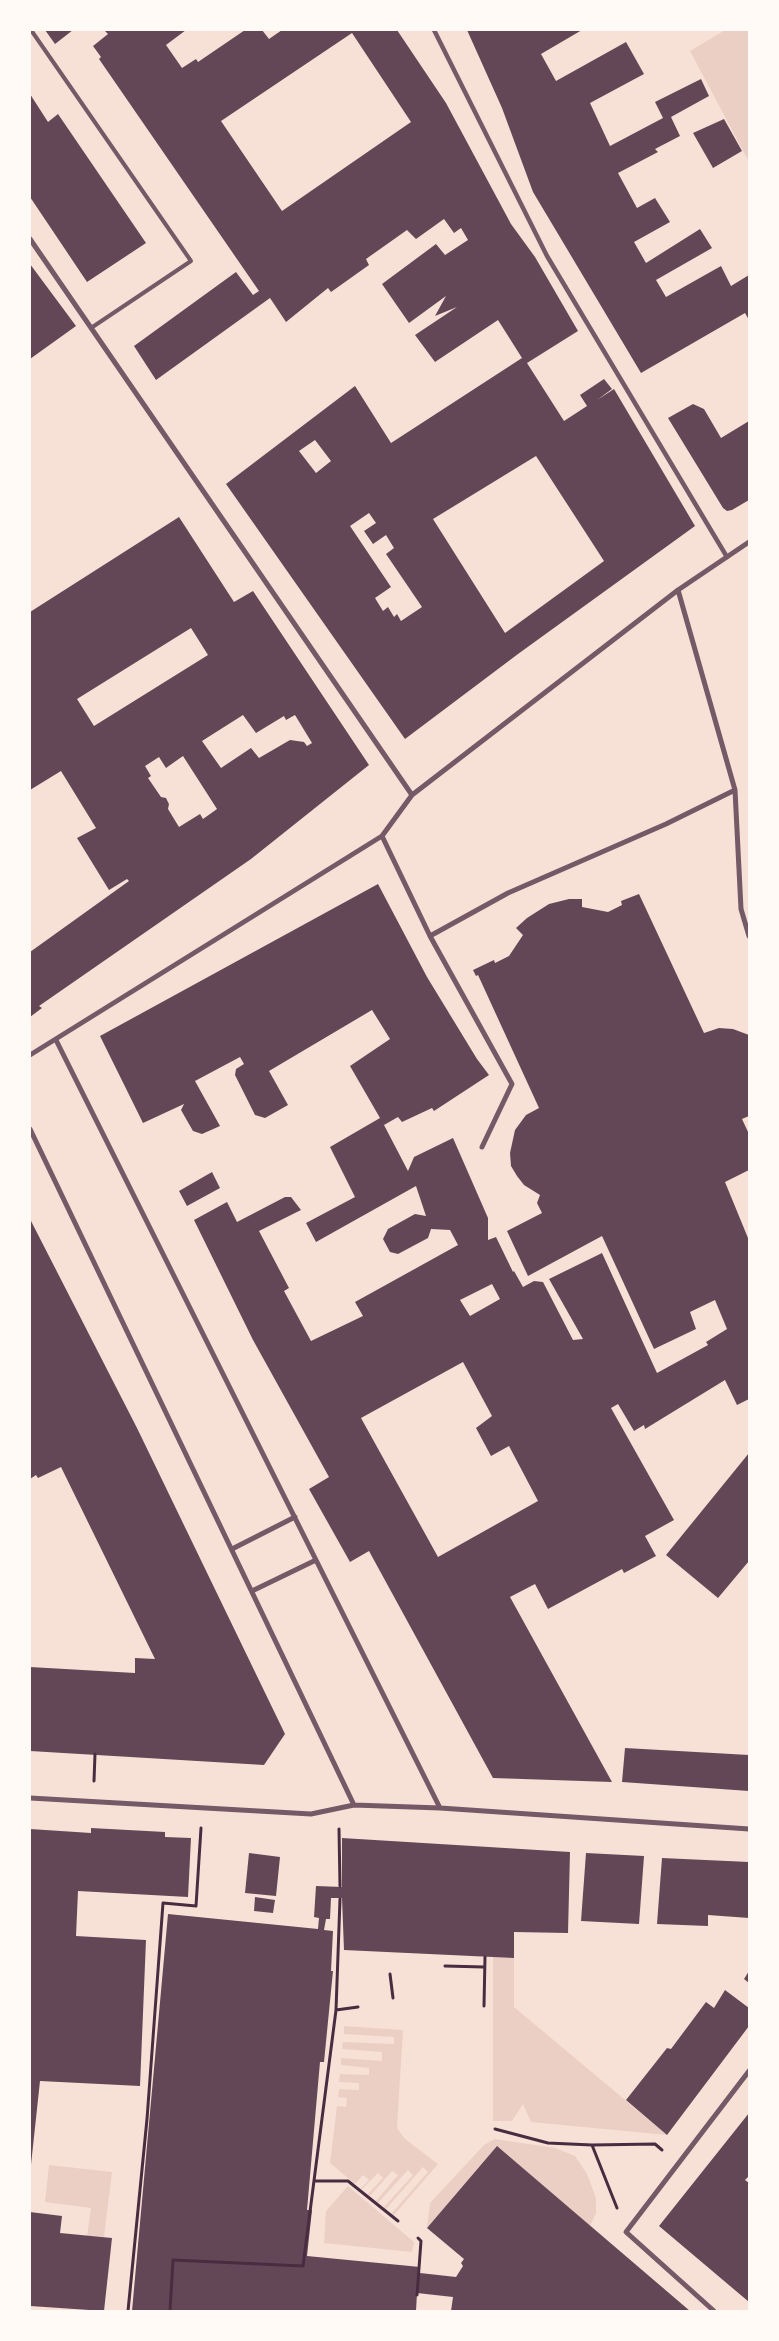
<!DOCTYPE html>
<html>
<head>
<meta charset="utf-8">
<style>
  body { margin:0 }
  #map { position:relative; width:779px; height:2341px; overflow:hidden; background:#f7e1d7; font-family:"Public Sans",sans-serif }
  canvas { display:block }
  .frame { position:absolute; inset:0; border:31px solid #fffaf5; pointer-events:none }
</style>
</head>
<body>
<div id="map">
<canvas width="779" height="2341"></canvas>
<div class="frame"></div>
</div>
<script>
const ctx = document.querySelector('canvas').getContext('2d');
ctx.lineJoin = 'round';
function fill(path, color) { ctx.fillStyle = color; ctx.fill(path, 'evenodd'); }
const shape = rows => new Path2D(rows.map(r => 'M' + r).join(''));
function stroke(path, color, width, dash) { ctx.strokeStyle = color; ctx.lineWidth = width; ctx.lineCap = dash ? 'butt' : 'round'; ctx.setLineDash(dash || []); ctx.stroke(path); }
fill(shape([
  [725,30,749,30,749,162,690,51],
  [493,1957,514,1958,514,2007,667,2135,531,2122,523,2104,512,2121,493,2121],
  [344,2026,403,2030,397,2128,405,2139,438,2164,393,2216,392,2213,428,2172,423,2167,386,2209,384,2207,413,2175,408,2170,378,2203,376,2201,398,2175,392,2171,370,2196,368,2194,383,2178,378,2173,362,2189,361,2188,369,2180,363,2175,355,2184,330,2163,337,2106,346,2107,347,2098,338,2097,339,2089,359,2090,359,2083,339,2082,340,2074,369,2075,369,2068,341,2065,341,2058,382,2061,382,2052,342,2049,343,2042,394,2044,394,2037,344,2034],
  [495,2139,555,2148,575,2156,587,2174,596,2198,596,2213,590,2226,496,2147,427,2228,430,2203,484,2145],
  [49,2165,112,2172,104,2237,87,2236,91,2208,45,2202],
  [348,2186,414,2242,412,2252,324,2243,326,2211]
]), '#ebcfc5');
fill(shape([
  [45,30,73,30,55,44],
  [104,30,186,30,166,45,182,68,196,59,198,62,245,30,262,30,269,39,282,30,397,30,446,103,511,224,535,257,578,331,527,363,564,421,587,406,580,395,604,379,612,389,597,400,614,389,695,526,518,654,405,739,226,484,355,386,391,443,522,358,498,320,435,362,415,335,457,307,435,316,446,296,409,323,382,284,436,244,445,255,468,240,461,228,454,233,444,219,416,239,407,230,366,259,369,265,331,292,328,288,286,322,270,298,156,380,134,346,236,272,253,295,259,291,99,59,101,57,93,46,108,34],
  [352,33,411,122,282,211,221,121],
  [315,440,331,461,316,473,299,451],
  [536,456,604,561,505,633,433,519],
  [369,513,376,523,364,531,373,544,386,535,394,548,386,554,422,607,401,621,397,614,394,617,388,607,383,611,375,598,391,587,350,526],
  [467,30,582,30,541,54,556,81,626,42,644,74,590,103,610,146,663,118,655,102,701,79,709,96,671,117,680,136,655,149,658,152,618,173,637,208,655,198,670,222,634,242,646,263,700,229,712,248,656,280,666,297,721,266,731,286,749,275,749,320,745,313,641,373,533,192,502,108],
  [30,94,48,122,58,114,146,243,87,282,30,197],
  [724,119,742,151,713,168,693,133],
  [30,264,76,326,30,359],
  [693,404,704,409,721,438,749,421,749,500,732,510,727,511,723,508,668,418],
  [179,517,234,602,253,591,369,765,251,859,39,1006,42,1008,30,1017,30,952,129,881,127,879,109,890,77,838,96,828,61,771,30,790,30,612],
  [191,628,208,655,94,726,77,699],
  [243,715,256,733,284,716,286,720,295,715,312,743,307,746,304,742,290,740,259,758,251,748,221,768,202,741],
  [183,756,217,809,203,819,200,814,179,827,168,809,169,804,166,798,161,797,148,778,151,776,145,766,159,757,166,768],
  [378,884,427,977,477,1059,489,1075,434,1111,432,1108,402,1122,398,1117,384,1125,408,1171,414,1157,453,1138,488,1218,488,1240,496,1237,513,1272,514,1271,523,1287,534,1281,543,1282,573,1340,583,1339,549,1279,602,1253,657,1373,708,1345,706,1342,727,1329,715,1300,690,1312,696,1329,654,1349,602,1236,528,1276,507,1231,542,1213,537,1203,540,1195,524,1185,517,1176,511,1166,510,1153,515,1130,526,1115,539,1108,478,975,476,976,473,970,494,960,495,963,509,956,523,935,516,928,527,918,549,904,569,899,582,899,582,907,608,912,622,905,621,901,639,894,704,1033,719,1028,733,1029,749,1035,749,1116,742,1119,749,1134,749,1170,725,1182,748,1238,749,1399,737,1405,725,1380,645,1429,644,1425,634,1431,618,1404,611,1408,674,1520,645,1536,656,1556,624,1573,622,1569,548,1609,535,1584,510,1597,612,1782,493,1778,369,1551,350,1562,309,1489,329,1477,253,1340,194,1220,227,1202,237,1222,285,1197,291,1197,301,1210,259,1231,289,1288,284,1291,311,1341,363,1316,355,1302,458,1245,450,1230,431,1229,428,1238,398,1254,390,1252,383,1239,388,1229,415,1214,426,1216,416,1186,316,1242,306,1223,355,1197,330,1147,380,1118,350,1066,390,1039,372,1010,269,1071,288,1105,265,1118,255,1115,235,1075,236,1069,244,1064,240,1057,195,1081,220,1126,202,1134,193,1131,181,1110,184,1104,143,1123,100,1036],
  [492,1284,500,1299,470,1316,460,1300],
  [463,1362,492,1416,476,1428,491,1456,509,1446,538,1501,438,1557,361,1418],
  [212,1172,220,1188,187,1206,179,1191],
  [30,1219,137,1428,285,1734,264,1765,30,1751,30,1667,135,1673,135,1658,155,1659,61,1467,38,1478,36,1475,30,1479],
  [749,1453,749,1561,718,1598,666,1555],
  [625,1748,749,1755,749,1791,622,1782],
  [91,1828,165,1832,165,1837,191,1838,188,1897,78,1891,76,1936,146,1940,140,2086,40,2081,30,2174,30,1829,91,1833],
  [342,1838,570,1852,568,1933,514,1932,514,1958,344,1950,342,1898,331,1898,330,1919,326,1919,324,1930,333,1931,331,1971,333,1971,324,2062,320,2062,307,2210,312,2210,307,2256,420,2267,420,2273,456,2277,463,2266,461,2263,464,2259,427,2228,497,2146,690,2311,451,2311,453,2297,417,2293,416,2311,132,2311,168,1914,318,1929,319,1918,314,1917,316,1886,342,1887],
  [249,1853,280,1857,276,1896,245,1893],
  [586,1853,644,1856,639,1924,581,1921],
  [662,1858,749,1862,749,1918,708,1915,708,1926,657,1924],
  [255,1897,275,1900,273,1913,254,1911],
  [749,1971,749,1983,744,1979],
  [725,1990,749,2008,749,2026,667,2135,626,2100,667,2048,671,2049,706,2002,714,2008],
  [749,2113,749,2176,745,2180,749,2183,749,2302,659,2226],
  [30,2212,62,2216,60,2233,112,2238,104,2311,30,2306]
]), '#644757');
stroke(shape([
  [94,1781,95,1754],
  [339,1829,340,1886],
  [445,1966,484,1967],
  [390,1974,393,1998],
  [484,2006,485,1957],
  [336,2010,358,2007],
  [495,2129,548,2143,592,2145,655,2144,662,2150],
  [592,2145,617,2208],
  [314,2181,348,2181,398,2221],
  [417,2295,421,2241,418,2238],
  [128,2311,147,2119,163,1903,196,1906,201,1828],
  [170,2311,173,2260,303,2266,336,2010,340,1899]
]), '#4a2c40', 3);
stroke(shape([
  [31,30,191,261,91,328]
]), '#755966', 4);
stroke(shape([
  [434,30,547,256,727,557]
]), '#755966', 4.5);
stroke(shape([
  [30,239,412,795],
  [735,790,741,909,749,936],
  [382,836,430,936,512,1084,482,1147],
  [430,936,508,893,666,824,735,790,678,590],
  [56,1040,440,1808],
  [30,1055,382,836,412,795,678,590,749,542],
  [30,1129,354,1805],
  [232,1549,295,1517],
  [252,1591,316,1560],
  [30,1798,311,1814,354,1805,440,1808,749,1829],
  [714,2311,626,2232,749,2071]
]), '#755966', 5);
</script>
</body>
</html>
